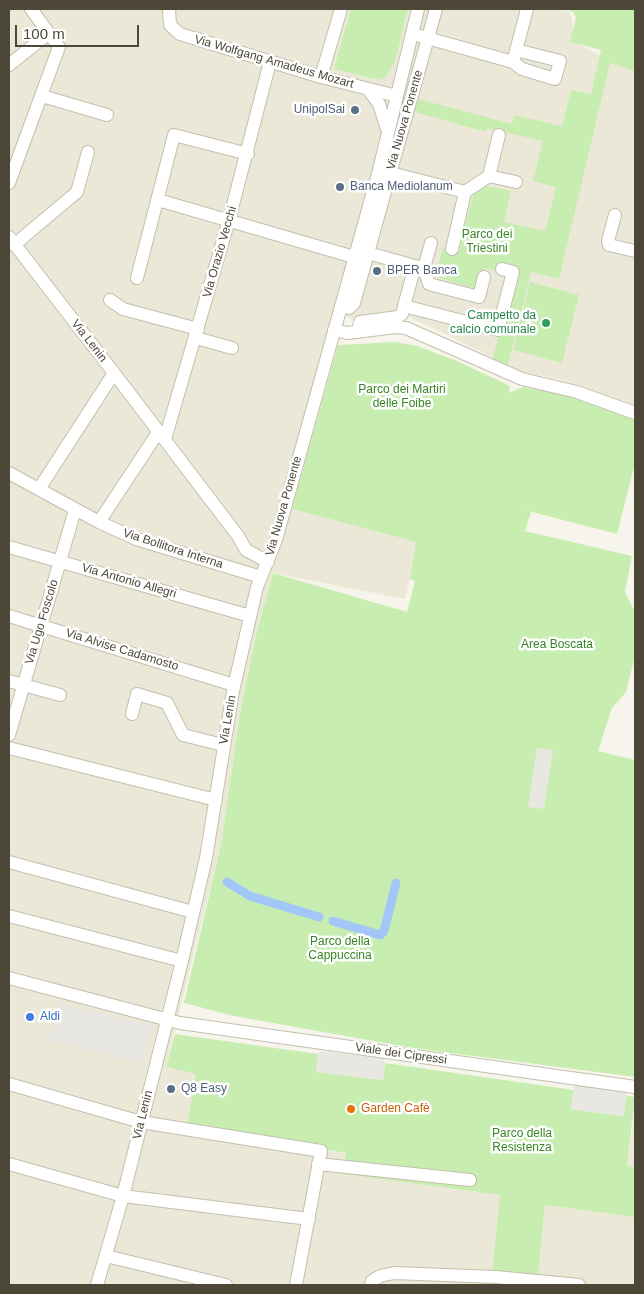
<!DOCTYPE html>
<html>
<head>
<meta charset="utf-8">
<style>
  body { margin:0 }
  #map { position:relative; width:644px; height:1294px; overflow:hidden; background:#f7f5eb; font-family:Helvetica,sans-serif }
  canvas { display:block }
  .frame { position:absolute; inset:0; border:10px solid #4c4737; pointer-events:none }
  .scale { position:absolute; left:15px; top:25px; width:124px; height:22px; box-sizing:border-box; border:2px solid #4c4737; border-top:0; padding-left:6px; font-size:15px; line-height:18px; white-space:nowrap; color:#4c4737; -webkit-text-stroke:4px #fff; paint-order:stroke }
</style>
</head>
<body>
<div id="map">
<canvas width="644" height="1294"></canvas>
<div class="frame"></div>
<div class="scale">100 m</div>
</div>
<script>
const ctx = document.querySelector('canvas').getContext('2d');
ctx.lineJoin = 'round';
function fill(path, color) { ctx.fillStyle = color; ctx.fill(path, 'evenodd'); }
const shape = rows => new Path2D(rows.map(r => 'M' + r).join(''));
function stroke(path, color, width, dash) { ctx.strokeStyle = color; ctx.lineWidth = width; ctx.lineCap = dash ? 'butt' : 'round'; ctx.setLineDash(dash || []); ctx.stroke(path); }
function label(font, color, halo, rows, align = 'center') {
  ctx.font = font + ' Helvetica,sans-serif'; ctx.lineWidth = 5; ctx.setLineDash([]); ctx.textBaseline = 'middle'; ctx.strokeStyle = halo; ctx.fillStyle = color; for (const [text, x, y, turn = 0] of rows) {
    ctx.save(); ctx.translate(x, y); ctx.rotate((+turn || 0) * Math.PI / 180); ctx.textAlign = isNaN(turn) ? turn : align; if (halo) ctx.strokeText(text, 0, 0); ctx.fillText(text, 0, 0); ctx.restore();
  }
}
fill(shape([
  [9,9,557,9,570,12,577,43,613,63,635,70,635,408,562,380,523,372,409,317,362,324,345,316,322,387,292,509,416,542,410,579,405,599,273,573,255,639,239,719,222,840,166,1066,197,1074,188,1127,347,1154,344,1174,500,1195,492,1273,538,1277,545,1205,635,1217,635,1285,9,1285],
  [635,1109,635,1167,627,1166]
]), '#ebe8d8');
fill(shape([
  [351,9,408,9,395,61,386,76,380,80,334,69],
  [564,9,635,9,635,71,610,63,559,279,531,272,507,369,492,362,516,267,502,263,499,272,484,268,478,289,435,277,443,247,459,251,476,183,511,191,504,222,545,231,556,187,533,181,543,141,487,128,486,132,411,111,415,98,512,124,514,115,562,126,571,90,591,94,601,50,570,42,576,18,573,12],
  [530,282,579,295,562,363,513,350],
  [395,342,417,346,457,361,510,386,509,393,523,387,568,395,635,420,635,463,617,534,517,508,531,512,525,531,632,556,625,592,635,612,635,656,626,692,612,708,598,751,635,760,635,1077,413,1048,234,1016,184,1003,222,840,239,719,255,639,273,573,407,612,415,581,410,579,416,542,292,509,338,345],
  [175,1034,318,1054,317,1072,383,1080,385,1063,574,1090,571,1109,623,1116,626,1096,635,1097,627,1166,635,1167,635,1217,545,1205,538,1277,492,1273,500,1195,344,1174,346,1153,187,1127,196,1074,166,1067]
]), '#c7eeb0');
fill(shape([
  [537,748,553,750,544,809,528,807],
  [58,1003,151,1026,141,1064,48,1040],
  [319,1051,385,1058,383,1080,316,1072],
  [574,1085,627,1092,624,1116,571,1109]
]), '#e8e7e2');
stroke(shape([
  [227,882,250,896,319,917],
  [333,921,380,935,384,931,396,883]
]), '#a3c6f8', 9);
const minor = shape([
  [169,9,170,25,180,34,321,77,397,96],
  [420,36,513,62,527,9],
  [513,62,522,69,555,79,560,61,516,50],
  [9,65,49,33],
  [321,77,341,9],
  [368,89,379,104,387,129],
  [42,96,107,115],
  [383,171,465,192,489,176,499,135],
  [489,176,516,182],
  [9,183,59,47,31,9],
  [158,200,354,257],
  [615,215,608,241,609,245,635,251],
  [9,237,114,373,238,536,246,550,268,562],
  [431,243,424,268,429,284,479,297,484,277],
  [14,245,77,192,88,152],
  [452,249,465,192],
  [361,251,422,268],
  [415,266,404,306,498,330,513,272,502,269],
  [137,278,174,135,248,154],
  [110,300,123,309,198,329],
  [341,305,349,308,354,303,436,9],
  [334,330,347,333,396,327,406,328,522,379,577,392,635,413],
  [358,332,360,322,398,317,402,314,404,306],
  [196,338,232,348],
  [165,439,229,220,270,62],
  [9,473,99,522,136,539,261,577],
  [39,489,114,373],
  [99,522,159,431],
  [9,547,250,616],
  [9,616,234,685],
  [9,681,60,695],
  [132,714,137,694,167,703,183,735,223,745],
  [9,735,75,510],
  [9,748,216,800],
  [9,862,193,912],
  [9,916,182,961],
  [9,978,180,1023,635,1087],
  [9,1084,141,1122,321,1151,296,1285],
  [9,1164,123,1196,309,1219],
  [318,1164,470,1180],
  [106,1256,226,1285],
  [97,1285,123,1196,182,961,206,858,233,691,257,587,276,540,379,170,418,9],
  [371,1285,372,1281,380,1276,394,1273,496,1277,579,1285]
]);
stroke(minor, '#c3bfac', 14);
stroke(minor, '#fff', 12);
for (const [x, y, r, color] of [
  [355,110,5,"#5c6f8a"],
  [340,187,5,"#5c6f8a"],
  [377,271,5,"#5c6f8a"],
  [546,323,5,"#2e9e5b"],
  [30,1017,5,"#3f7fe0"],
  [171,1089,5,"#5c6f8a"],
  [351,1109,5,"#e8710a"]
]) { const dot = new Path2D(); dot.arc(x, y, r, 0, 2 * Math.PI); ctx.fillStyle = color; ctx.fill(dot); stroke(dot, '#fff', 2); }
label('12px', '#4c4737', '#fff', [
  ["Via Wolfgang Amadeus Mozart",274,62,16],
  ["Via Nuova Ponente",405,120,-74],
  ["Via Orazio Vecchi",220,252,-74],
  ["Via Lenin",89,341,52],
  ["Via Nuova Ponente",284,506,-74],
  ["Via Bollitora Interna",173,549,18],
  ["Via Antonio Allegri",129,581,16],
  ["Via Ugo Foscolo",42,622,-73],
  ["Via Alvise Cadamosto",122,650,17],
  ["Via Lenin",228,720,-80],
  ["Viale dei Cipressi",401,1054,8],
  ["Via Lenin",143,1115,-76]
]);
label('12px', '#4e5e75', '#fff', [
  ["UnipolSai",345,110,"right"],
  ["Banca Mediolanum",350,187],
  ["BPER Banca",387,271],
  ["Q8 Easy",181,1089]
], 'left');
label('12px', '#378523', '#fff', [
  ["Parco dei",487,235],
  ["Triestini",487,249],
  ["Parco dei Martiri",402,390],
  ["delle Foibe",402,404],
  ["Area Boscata",557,645],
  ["Parco della",340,942],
  ["Cappuccina",340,956],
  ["Parco della",522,1134],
  ["Resistenza",522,1148]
]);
label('12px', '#27864d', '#fff', [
  ["Campetto da",536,316],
  ["calcio comunale",536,330]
], 'right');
label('12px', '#366cbe', '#fff', [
  ["Aldi",40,1017]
], 'left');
label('12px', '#c56008', '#fff', [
  ["Garden Cafè",361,1109]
], 'left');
</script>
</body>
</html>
